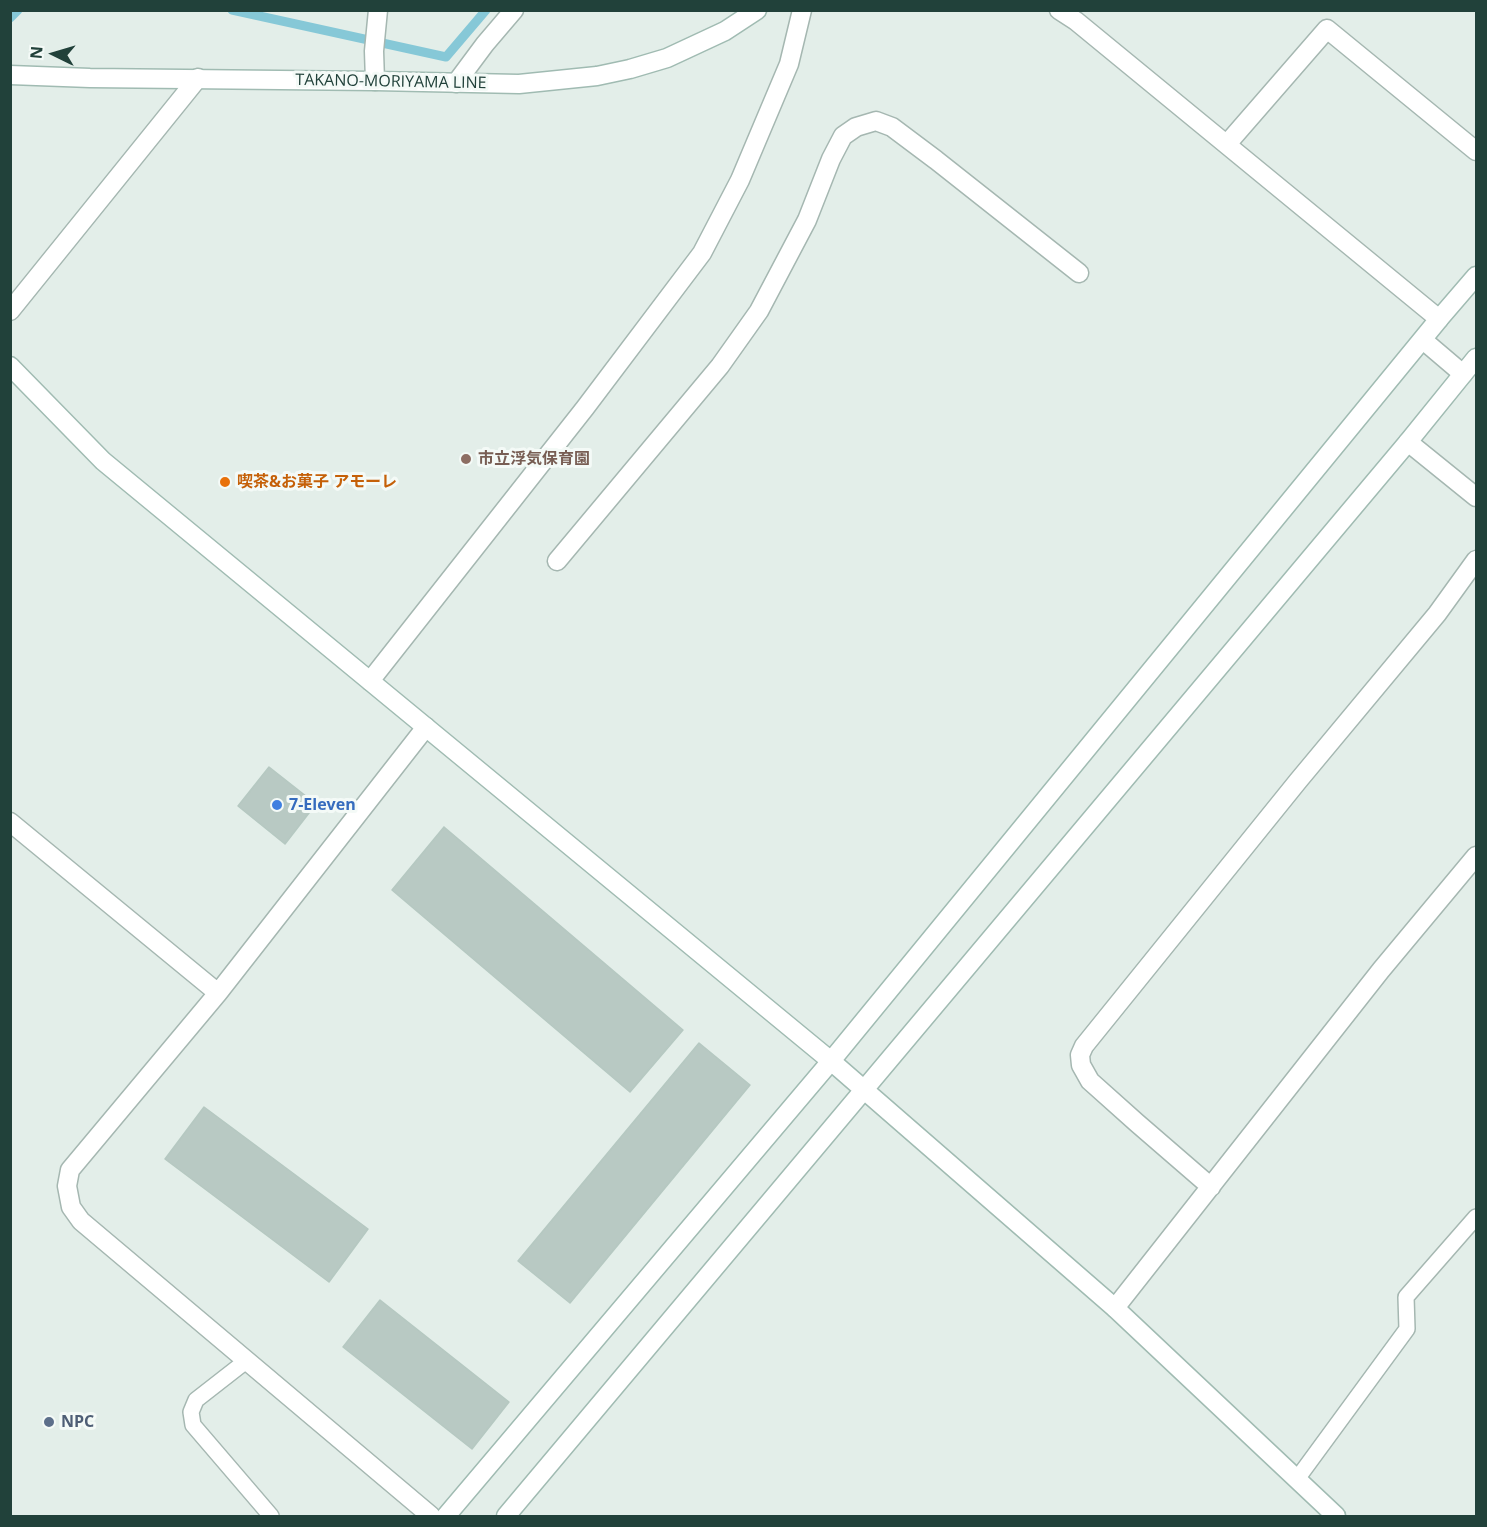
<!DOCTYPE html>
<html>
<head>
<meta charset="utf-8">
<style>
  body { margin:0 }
  #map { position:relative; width:1487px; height:1527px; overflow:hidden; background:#e3eee9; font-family:"Open Sans",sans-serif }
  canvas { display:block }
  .frame { position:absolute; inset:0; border:12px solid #21413a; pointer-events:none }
  .north { position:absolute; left:24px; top:24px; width:60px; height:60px; -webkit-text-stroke:4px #f4faf7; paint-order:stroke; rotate:275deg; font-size:16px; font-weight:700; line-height:24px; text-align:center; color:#21413a }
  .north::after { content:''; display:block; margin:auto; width:21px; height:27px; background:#21413a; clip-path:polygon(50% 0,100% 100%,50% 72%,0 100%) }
</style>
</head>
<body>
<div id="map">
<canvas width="1487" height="1527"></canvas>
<div class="frame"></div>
<div class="north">N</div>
</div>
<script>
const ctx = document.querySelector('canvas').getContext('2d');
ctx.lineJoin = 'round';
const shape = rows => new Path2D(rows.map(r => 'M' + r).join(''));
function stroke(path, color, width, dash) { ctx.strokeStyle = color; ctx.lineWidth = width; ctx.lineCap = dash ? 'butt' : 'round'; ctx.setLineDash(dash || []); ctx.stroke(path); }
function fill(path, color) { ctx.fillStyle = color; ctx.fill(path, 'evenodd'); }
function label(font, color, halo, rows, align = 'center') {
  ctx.font = font + ' "Open Sans","Noto Sans JP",sans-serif'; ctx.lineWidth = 6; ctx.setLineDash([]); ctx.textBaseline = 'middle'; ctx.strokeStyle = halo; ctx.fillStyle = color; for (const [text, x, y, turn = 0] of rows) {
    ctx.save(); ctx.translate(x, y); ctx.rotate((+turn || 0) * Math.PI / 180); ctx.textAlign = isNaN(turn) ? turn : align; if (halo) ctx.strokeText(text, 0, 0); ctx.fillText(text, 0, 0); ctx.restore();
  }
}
stroke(shape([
  [232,10,446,57,486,10],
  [10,18,18,10]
]), '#86c8d7', 9);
const building = shape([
  [269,767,316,804,285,844,238,806,269,767],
  [444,827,683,1030,630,1092,392,890,444,827],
  [699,1043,750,1085,570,1303,518,1261,699,1043],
  [204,1107,368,1229,329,1282,165,1159,204,1107],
  [380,1300,509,1402,472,1449,343,1347,380,1300]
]);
fill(building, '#b8c9c3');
stroke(building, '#b5c8c1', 1.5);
const lane = shape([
  [246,1361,196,1400,191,1412,193,1425,271,1516],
  [1297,1479,1407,1329,1406,1297,1476,1217]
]);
const street = shape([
  [1059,10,1076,21,1439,319],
  [375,81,374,51,378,10],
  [456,83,485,44,514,10],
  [1227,144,1327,29,1476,151],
  [10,311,198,78],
  [1423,340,1463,374],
  [1408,442,1476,497],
  [557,561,720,366,759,311,807,220,831,159,843,136,856,127,876,121,892,127,936,160,1079,273],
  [370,681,585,408,702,253,740,180,789,64,802,10],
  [426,727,218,993,70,1170,67,1186,71,1207,81,1221,431,1516],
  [10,822,218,993],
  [1211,1187,1137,1123,1090,1081,1081,1065,1080,1055,1084,1046,1298,781,1437,614,1476,560],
  [1115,1308,1381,970,1476,856]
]);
const secondary = shape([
  [10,75,90,78,375,81,519,84,597,76,630,69,667,58,725,31,757,10],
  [10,366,103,461,831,1061,1115,1308,1336,1516],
  [446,1516,831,1061,1439,319,1476,276],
  [506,1516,1408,442,1476,358]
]);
stroke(lane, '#a5b7b1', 18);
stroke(street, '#a5b7b1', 21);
stroke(secondary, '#a0bbb2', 21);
stroke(lane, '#fff', 15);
stroke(street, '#fff', 18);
stroke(secondary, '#fff', 18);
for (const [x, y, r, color] of [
  [466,459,6,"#8d6e63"],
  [225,482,6,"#e8710a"],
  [277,805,6,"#3f7fe0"],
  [49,1422,6,"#5c6f8a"]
]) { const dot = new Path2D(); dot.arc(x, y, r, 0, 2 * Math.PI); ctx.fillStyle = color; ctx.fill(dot); stroke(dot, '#f4faf7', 2); }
label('16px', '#21413a', '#f4faf7', [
  ["TAKANO-MORIYAMA LINE",391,82,1]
]);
label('bold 16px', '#785e54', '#f4faf7', [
  ["市立浮気保育園",478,459]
], 'left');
label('bold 16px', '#c56008', '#f4faf7', [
  ["喫茶&お菓子 アモーレ",237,482]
], 'left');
label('bold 16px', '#366cbe', '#f4faf7', [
  ["7-Eleven",289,805]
], 'left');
label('bold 16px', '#4e5e75', '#f4faf7', [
  ["NPC",61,1422]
], 'left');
</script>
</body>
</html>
